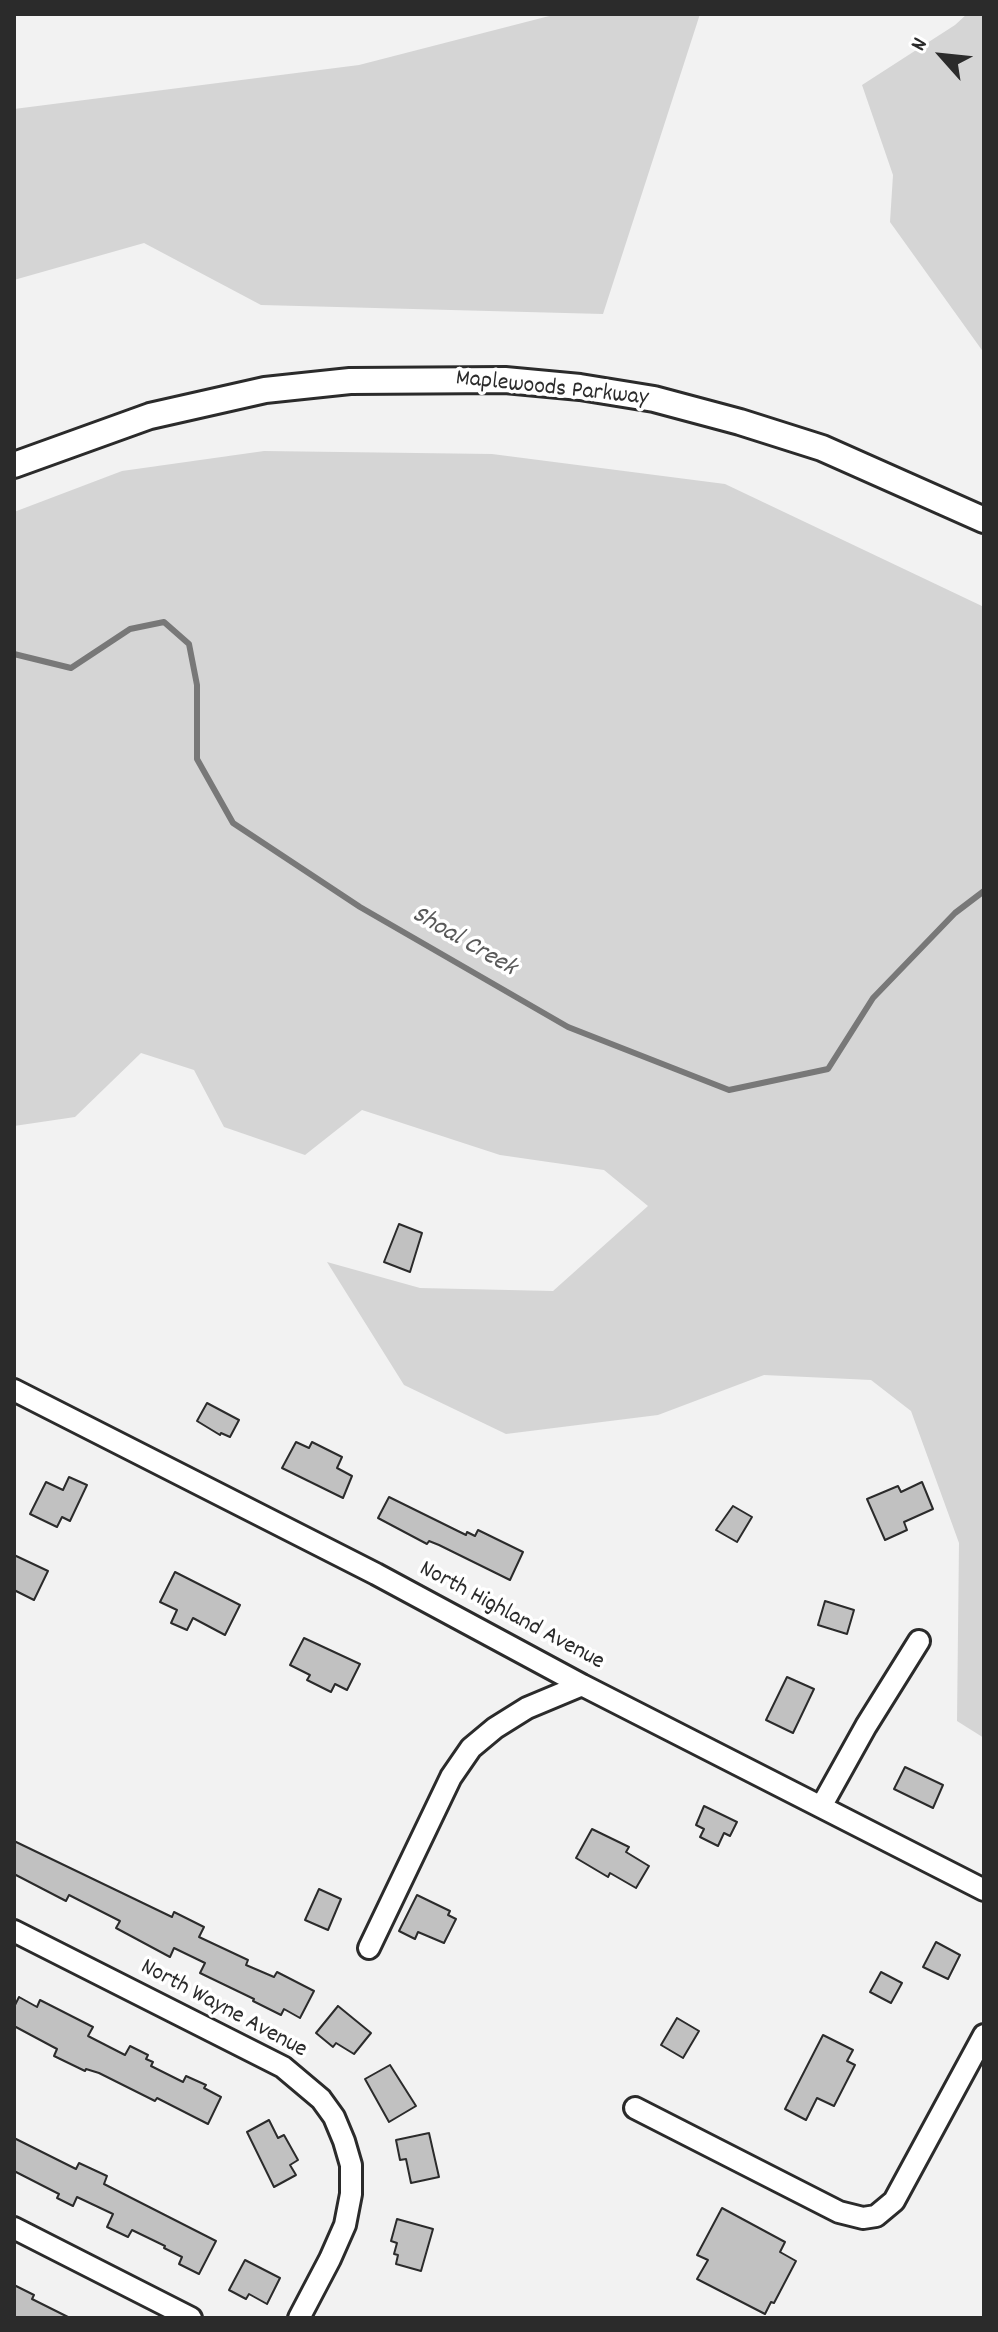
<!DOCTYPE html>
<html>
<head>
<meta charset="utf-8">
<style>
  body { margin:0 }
  #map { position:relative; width:998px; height:2332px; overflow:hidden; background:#f2f2f2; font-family:Dekko,sans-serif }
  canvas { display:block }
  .frame { position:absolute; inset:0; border:16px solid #2b2b2b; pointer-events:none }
  .north { position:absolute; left:902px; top:16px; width:80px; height:80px; -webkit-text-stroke:6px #fff; paint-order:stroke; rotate:297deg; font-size:22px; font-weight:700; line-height:32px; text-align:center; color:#2b2b2b }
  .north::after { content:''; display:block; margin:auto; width:28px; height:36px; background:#2b2b2b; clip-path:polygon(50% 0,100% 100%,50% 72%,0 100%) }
</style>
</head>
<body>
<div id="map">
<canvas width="998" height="2332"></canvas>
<div class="frame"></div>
<div class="north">N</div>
</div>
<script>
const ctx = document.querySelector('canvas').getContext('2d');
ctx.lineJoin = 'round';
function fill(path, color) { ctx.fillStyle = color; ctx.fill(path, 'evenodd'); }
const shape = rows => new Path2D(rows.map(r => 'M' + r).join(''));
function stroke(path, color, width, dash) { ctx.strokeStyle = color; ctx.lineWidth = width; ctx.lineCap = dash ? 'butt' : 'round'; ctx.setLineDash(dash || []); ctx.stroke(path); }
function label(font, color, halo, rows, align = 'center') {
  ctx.font = font + ' Dekko,sans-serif'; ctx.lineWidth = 7; ctx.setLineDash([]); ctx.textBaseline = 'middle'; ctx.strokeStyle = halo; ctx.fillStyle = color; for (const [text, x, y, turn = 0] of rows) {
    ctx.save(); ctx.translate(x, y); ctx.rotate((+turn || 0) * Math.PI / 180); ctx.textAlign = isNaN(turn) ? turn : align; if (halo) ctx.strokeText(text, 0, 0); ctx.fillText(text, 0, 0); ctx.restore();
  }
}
fill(shape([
  [557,14,700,14,603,314,261,305,144,243,14,280,14,109,359,65],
  [967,14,984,14,984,353,890,222,893,175,862,85,955,25],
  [264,451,492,454,725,484,984,607,984,1738,957,1721,959,1543,911,1411,871,1380,764,1375,658,1415,506,1434,404,1385,327,1262,420,1288,553,1291,648,1206,604,1170,500,1155,362,1110,305,1155,224,1127,194,1070,141,1053,75,1117,14,1126,14,512,122,471]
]), '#d5d5d5');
stroke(shape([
  [14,654,71,668,130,629,164,622,189,644,197,685,197,759,233,823,360,907,568,1027,729,1090,828,1069,873,998,955,913,984,891]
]), '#787878', 6);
const building = shape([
  [399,1224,422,1233,410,1272,384,1262,399,1224],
  [207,1403,239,1420,230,1437,221,1433,220,1435,197,1421,207,1403],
  [296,1442,309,1448,312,1442,342,1457,337,1468,352,1476,343,1498,282,1468,296,1442],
  [69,1477,87,1485,70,1521,62,1517,57,1527,30,1514,46,1482,63,1490,69,1477],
  [922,1482,933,1509,904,1522,907,1530,885,1540,867,1499,898,1486,901,1492,922,1482],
  [389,1497,466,1535,467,1532,475,1536,478,1530,523,1552,510,1580,439,1545,429,1541,427,1544,378,1518,389,1497],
  [733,1506,752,1517,737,1542,716,1530,733,1506],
  [14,1555,48,1571,34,1600,14,1590,14,1555],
  [175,1572,240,1605,225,1635,193,1618,187,1630,171,1623,177,1610,160,1602,175,1572],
  [825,1601,854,1610,847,1634,818,1625,825,1601],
  [304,1638,360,1664,347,1690,335,1684,331,1692,307,1680,310,1675,290,1665,304,1638],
  [787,1677,814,1689,793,1733,766,1720,787,1677],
  [905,1767,943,1785,933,1808,894,1789,905,1767],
  [704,1806,737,1822,730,1836,724,1833,718,1846,700,1837,704,1829,696,1825,704,1806],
  [592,1829,629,1847,626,1852,649,1866,636,1888,610,1873,608,1877,576,1858,592,1829],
  [14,1841,172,1917,174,1912,204,1927,199,1937,248,1960,246,1965,274,1977,277,1972,314,1991,300,2018,284,2009,281,2015,253,2001,254,1999,200,1973,205,1963,174,1948,170,1957,116,1928,120,1921,69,1895,66,1901,14,1874,14,1841],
  [319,1889,341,1899,328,1930,305,1920,319,1889],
  [417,1895,450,1911,448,1915,456,1919,444,1943,418,1932,415,1939,399,1931,417,1895],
  [936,1942,960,1955,948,1979,923,1967,936,1942],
  [881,1972,902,1983,891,2003,870,1992,881,1972],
  [19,1997,37,2007,40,2000,93,2027,88,2036,125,2055,130,2046,148,2055,146,2059,153,2062,151,2066,183,2082,186,2076,206,2085,204,2088,221,2097,208,2124,157,2098,155,2101,99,2073,86,2069,85,2071,54,2056,57,2049,14,2026,14,2007,19,1997],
  [338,2006,371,2033,354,2054,336,2043,333,2047,316,2033,338,2006],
  [677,2018,699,2031,683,2058,661,2045,677,2018],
  [823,2035,853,2050,847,2061,855,2065,834,2106,817,2098,806,2120,785,2109,823,2035],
  [390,2065,416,2106,389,2122,365,2079,390,2065],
  [269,2120,278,2138,284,2135,298,2160,290,2165,296,2175,274,2187,247,2132,269,2120],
  [429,2133,439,2177,411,2183,406,2159,400,2160,396,2140,429,2133],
  [14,2138,76,2169,79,2163,107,2176,104,2184,216,2241,199,2274,179,2264,182,2257,164,2248,165,2246,132,2230,128,2237,107,2227,113,2214,77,2197,73,2206,57,2198,59,2194,14,2171,14,2138],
  [722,2208,785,2242,780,2252,796,2261,774,2303,771,2302,765,2314,697,2279,708,2260,697,2255,722,2208],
  [397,2219,433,2229,421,2271,396,2264,398,2255,394,2254,397,2243,391,2241,397,2219],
  [245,2260,280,2278,267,2304,249,2294,246,2299,229,2290,245,2260],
  [14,2285,34,2295,32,2299,70,2318,14,2318,14,2285]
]);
fill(building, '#c1c1c1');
stroke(building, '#2b2b2b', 2);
const minor = shape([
  [14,1390,376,1574,582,1685,984,1890],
  [822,1805,866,1726,919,1641],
  [14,1931,283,2067,321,2099,334,2117,344,2141,351,2165,351,2194,345,2225,330,2259,299,2318],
  [369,1948,451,1777,471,1748,495,1728,527,1708,582,1685],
  [635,2108,839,2212,863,2218,876,2216,894,2201,984,2035],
  [14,2228,191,2318]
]);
const major = shape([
  [14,465,150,416,265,390,350,381,505,380,580,387,654,399,740,422,822,448,984,520]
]);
stroke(minor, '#2b2b2b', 26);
stroke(major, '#2b2b2b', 30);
stroke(minor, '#fff', 20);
stroke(major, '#fff', 24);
label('24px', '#2b2b2b', '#fff', [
  ["Maplewoods Parkway",552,390,6],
  ["North Highland Avenue",511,1617,28],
  ["North Wayne Avenue",223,2010,28]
]);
label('italic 26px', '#585858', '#fff', [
  ["Shoal Creek",463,943,30]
]);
</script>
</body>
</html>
